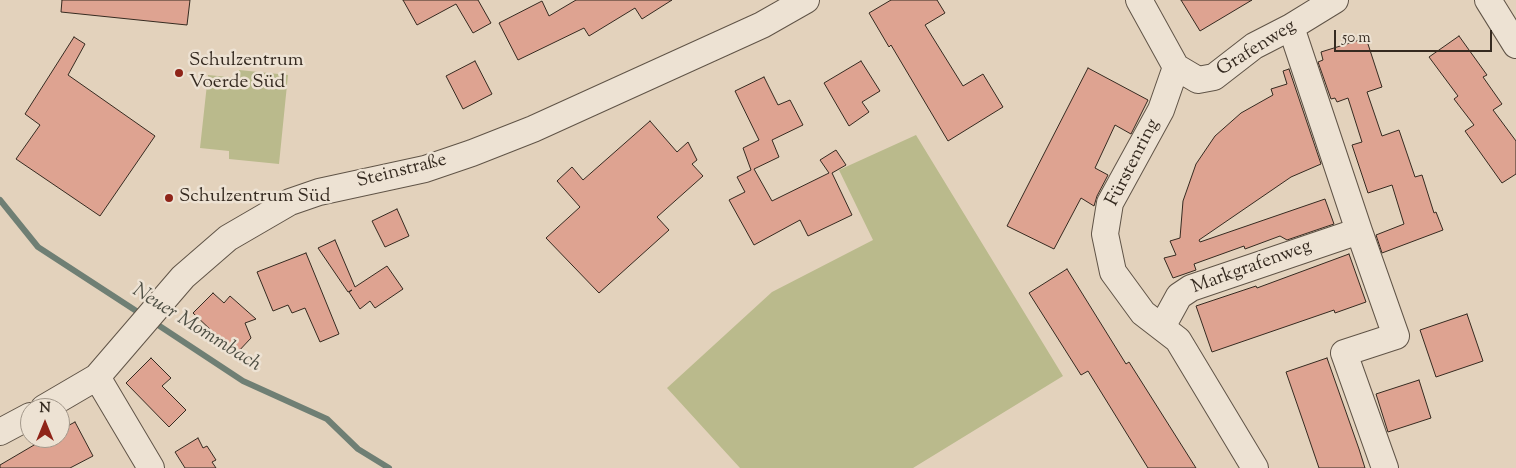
<!DOCTYPE html>
<html>
<head>
<meta charset="utf-8">
<style>
  body { margin:0 }
  #map { position:relative; width:1516px; height:468px; overflow:hidden; background:#e3d2bc; font-family:"Sorts Mill Goudy",serif }
  canvas { display:block }
  .north { position:absolute; left:20px; top:398px; width:50px; height:50px; box-sizing:border-box; background:#ede2d3; border:1px solid #a3988b; border-radius:50%; rotate:0deg; font-size:14px; font-weight:700; line-height:20px; text-align:center; color:#352a20 }
  .north::after { content:''; display:block; margin:auto; width:18px; height:22px; background:#8f2418; clip-path:polygon(50% 0,100% 100%,50% 72%,0 100%) }
  .scale { position:absolute; left:1334px; top:30px; width:158px; height:22px; box-sizing:border-box; border:2px solid #352a20; border-top:0; padding-left:6px; font-size:15px; line-height:18px; white-space:nowrap; color:#352a20; -webkit-text-stroke:4px #ede2d3; paint-order:stroke }
</style>
</head>
<body>
<div id="map">
<canvas width="1516" height="468"></canvas>
<div class="north">N</div>
<div class="scale">50 m</div>
</div>
<script>
const ctx = document.querySelector('canvas').getContext('2d');
ctx.lineJoin = 'round';
function fill(path, color) { ctx.fillStyle = color; ctx.fill(path, 'evenodd'); }
const shape = rows => new Path2D(rows.map(r => 'M' + r).join(''));
function stroke(path, color, width, dash) { ctx.strokeStyle = color; ctx.lineWidth = width; ctx.lineCap = dash ? 'butt' : 'round'; ctx.setLineDash(dash || []); ctx.stroke(path); }
function label(font, color, halo, rows, align = 'center') {
  ctx.font = font + ' "Sorts Mill Goudy",serif'; ctx.lineWidth = 5; ctx.setLineDash([]); ctx.textBaseline = 'middle'; ctx.strokeStyle = halo; ctx.fillStyle = color; for (const [text, x, y, turn = 0] of rows) {
    ctx.save(); ctx.translate(x, y); ctx.rotate((+turn || 0) * Math.PI / 180); ctx.textAlign = isNaN(turn) ? turn : align; if (halo) ctx.strokeText(text, 0, 0); ctx.fillText(text, 0, 0); ctx.restore();
  }
}
fill(shape([
  [239,70,288,75,279,164,229,159,229,151,200,148,208,75,238,78],
  [916,135,1063,376,913,468,740,468,667,388,772,292,873,240,839,170]
]), '#baba8c');
stroke(shape([
  [0,200,38,247,144,316],
  [152,321,243,381,327,419,358,449,389,468]
]), '#6f7f74', 6);
const building = shape([
  [62,0,190,0,187,25,61,12,62,0],
  [403,0,478,0,491,23,473,33,456,4,417,25,403,0],
  [576,0,672,0,642,19,635,8,589,36,584,28,518,60,499,23,542,1,549,16,576,0],
  [891,0,937,0,945,13,925,25,963,86,983,74,1003,107,948,141,891,45,889,47,869,13,891,0],
  [1181,0,1252,0,1200,31,1181,0],
  [1459,36,1487,75,1483,77,1502,104,1493,110,1516,141,1516,174,1502,183,1465,131,1474,125,1454,99,1458,96,1429,57,1459,36],
  [74,37,85,44,68,75,155,136,100,216,16,159,40,125,25,114,74,37],
  [1366,38,1382,87,1367,92,1382,136,1399,130,1415,177,1422,175,1434,213,1436,212,1443,230,1382,253,1376,235,1404,224,1392,185,1368,193,1352,145,1362,142,1348,98,1337,102,1335,98,1331,99,1318,62,1323,60,1321,52,1366,38],
  [475,61,492,94,463,109,446,76,475,61],
  [861,61,880,91,862,102,869,112,849,126,824,83,861,61],
  [1088,68,1148,100,1131,134,1115,125,1095,168,1108,175,1097,196,1094,206,1081,198,1054,249,1007,226,1088,68],
  [1289,69,1321,164,1291,177,1199,240,1200,242,1325,199,1334,224,1287,240,1280,236,1245,249,1244,246,1194,264,1196,270,1173,278,1164,258,1176,255,1170,241,1180,238,1183,201,1196,164,1215,136,1241,113,1273,95,1271,89,1287,84,1283,71,1289,69],
  [764,77,778,105,790,100,803,125,772,140,779,157,754,169,772,201,829,173,820,160,836,150,846,165,832,173,852,215,808,236,800,220,754,245,729,200,745,192,737,177,751,170,743,148,759,140,735,91,764,77],
  [650,121,677,152,688,142,697,160,692,164,703,176,657,217,669,230,599,293,546,238,580,207,557,181,572,167,583,180,650,121],
  [397,209,409,236,385,247,372,221,397,209],
  [335,240,355,287,387,266,403,289,375,308,370,301,360,309,349,292,352,290,348,292,318,248,335,240],
  [306,253,339,334,320,342,305,308,292,313,288,305,273,311,257,272,306,253],
  [1349,254,1366,302,1335,313,1334,310,1212,352,1196,306,1256,286,1257,288,1349,254],
  [1067,269,1126,364,1129,362,1196,468,1148,468,1088,371,1081,375,1029,293,1067,269],
  [213,293,224,303,230,296,256,319,245,323,251,338,236,354,193,313,213,293],
  [1467,314,1483,361,1436,377,1420,330,1467,314],
  [151,358,171,378,162,386,186,410,169,427,126,383,151,358],
  [1327,358,1359,449,1365,468,1319,468,1305,427,1286,372,1327,358],
  [1419,380,1431,418,1388,432,1376,394,1419,380],
  [75,422,93,456,70,468,0,468,0,465,46,438,60,438,60,430,75,422],
  [198,438,203,448,207,446,216,460,212,462,216,468,185,468,175,452,198,438]
]);
fill(building, '#dea391');
stroke(building, '#352a20', 1);
const minor = shape([
  [1139,0,1176,67,1161,110,1110,203,1105,234,1113,272,1143,313,1178,340,1255,468],
  [1488,0,1516,45],
  [1291,27,1359,231,1396,336,1344,353,1385,468],
  [1176,67,1198,80,1214,77,1254,46,1291,27,1335,0],
  [1162,327,1179,296,1191,288,1359,231],
  [97,377,151,468],
  [44,408,97,377,183,277,228,238,290,202,319,192,425,169,472,153,533,129,762,25,806,0],
  [0,432,30,416]
]);
stroke(minor, '#605447', 28);
stroke(minor, '#ede2d3', 26);
for (const [x, y, r, color] of [
  [179,73,5,"#8f2418"],
  [169,198,5,"#8f2418"]
]) { const dot = new Path2D(); dot.arc(x, y, r, 0, 2 * Math.PI); ctx.fillStyle = color; ctx.fill(dot); stroke(dot, '#ede2d3', 2); }
label('19px', '#352a20', '#ede2d3', [
  ["Grafenweg",1257,49,-32],
  ["Fürstenring",1134,163,-63],
  ["Steinstraße",402,172,-14],
  ["Markgrafenweg",1252,268,-20]
]);
label('19px', '#352a20', '#ede2d3', [
  ["Schulzentrum",189,62],
  ["Voerde Süd",189,84],
  ["Schulzentrum Süd",179,198]
], 'left');
label('italic 20px', '#4d4e43', '#ede2d3', [
  ["Neuer Mommbach",196,329,32]
]);
</script>
</body>
</html>
